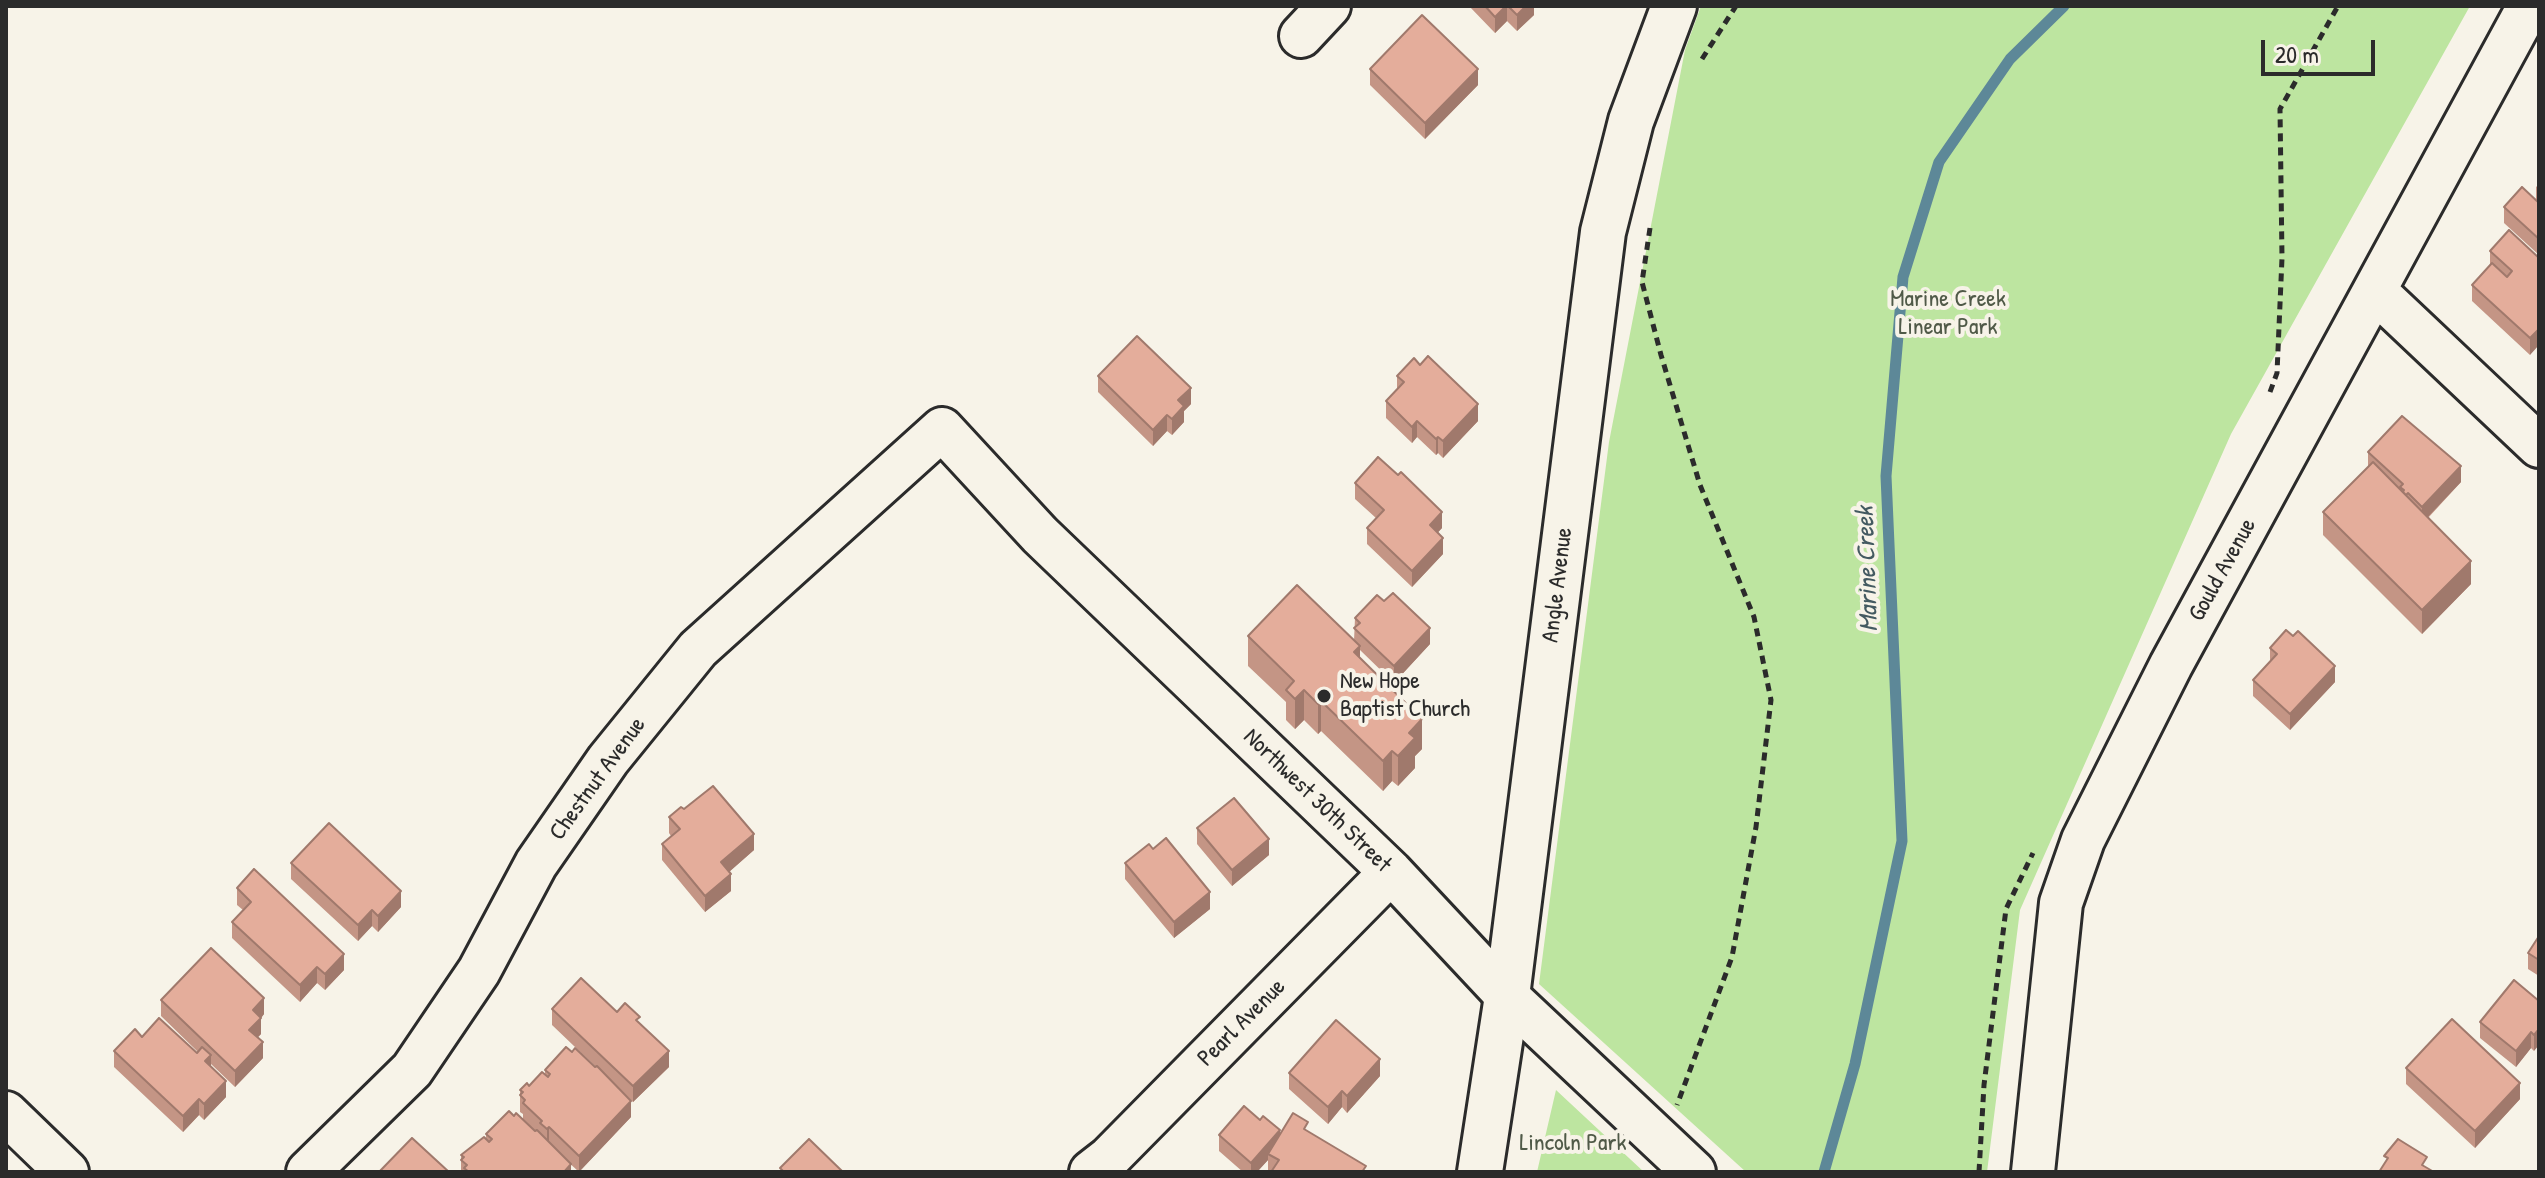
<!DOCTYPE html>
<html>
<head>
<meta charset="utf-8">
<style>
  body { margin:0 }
  #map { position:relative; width:2545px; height:1178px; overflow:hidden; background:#f7f3e8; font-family:"Patrick Hand",sans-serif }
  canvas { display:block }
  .frame { position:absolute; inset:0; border:8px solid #2b2b2b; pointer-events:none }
  .scale { position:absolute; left:2261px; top:40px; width:114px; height:36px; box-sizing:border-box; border:4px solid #2b2b2b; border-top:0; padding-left:10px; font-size:24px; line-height:28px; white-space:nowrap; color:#2b2b2b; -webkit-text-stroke:6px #f7f3e8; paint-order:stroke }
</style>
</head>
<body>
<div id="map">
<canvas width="2545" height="1178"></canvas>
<div class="frame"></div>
<div class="scale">20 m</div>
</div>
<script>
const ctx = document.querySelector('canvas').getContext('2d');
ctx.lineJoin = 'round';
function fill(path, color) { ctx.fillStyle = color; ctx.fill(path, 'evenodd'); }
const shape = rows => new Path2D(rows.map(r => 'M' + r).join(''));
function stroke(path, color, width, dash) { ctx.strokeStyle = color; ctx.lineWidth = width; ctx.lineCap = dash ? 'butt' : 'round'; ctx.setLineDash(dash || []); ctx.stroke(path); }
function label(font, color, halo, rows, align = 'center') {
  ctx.font = font + ' "Patrick Hand",sans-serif'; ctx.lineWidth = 8; ctx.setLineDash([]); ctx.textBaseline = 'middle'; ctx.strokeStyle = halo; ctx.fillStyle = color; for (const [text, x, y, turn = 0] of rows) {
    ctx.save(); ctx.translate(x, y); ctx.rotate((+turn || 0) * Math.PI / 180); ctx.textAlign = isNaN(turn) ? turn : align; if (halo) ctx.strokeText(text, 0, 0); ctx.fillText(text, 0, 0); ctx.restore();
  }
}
fill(shape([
  [1701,6,2470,6,2231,434,2020,910,1987,1172,1746,1172,1539,984,1609,442,1685,50],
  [1556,1090,1644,1172,1537,1172]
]), '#bde5a0');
stroke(shape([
  [1824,1172,1855,1064,1902,841,1886,476,1903,277,1939,162,2010,59,2064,6]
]), '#5d8898', 11);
const minor = shape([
  [1301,36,1329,6],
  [2375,291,2539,446],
  [6,1113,67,1172],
  [308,1172,412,1070,479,971,536,864,608,760,698,649,942,429,1040,535,1391,872,1507,996,1694,1172],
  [1091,1172,1109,1158,1391,872],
  [2033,1172,2061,903,2083,840,2171,665,2529,6]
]);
const major = shape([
  [1480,1172,1507,996,1603,232,1631,121,1674,6]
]);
stroke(minor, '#2b2b2b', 48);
stroke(major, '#2b2b2b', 50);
stroke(shape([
  [1702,59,1736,6],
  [1650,228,1642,282,1661,355,1700,485,1754,617,1771,700,1756,827,1732,957,1677,1105],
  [2270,392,2277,373,2282,258,2280,109,2338,6],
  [1979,1172,1984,1085,2006,909,2033,853]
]), '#2b2b2b', 5, [8, 6]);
stroke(minor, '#f7f3e8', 42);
stroke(major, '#f7f3e8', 44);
fill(shape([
  [1469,6,1534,6,1534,15,1517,31,1507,21,1495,33],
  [1370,69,1478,85,1425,139,1370,85],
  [2539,184,2539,255,2504,223,2504,207,2536,200,2536,187],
  [2490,251,2539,258,2530,355,2472,301,2472,285,2490,266],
  [1098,376,1191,404,1184,411,1184,422,1172,435,1167,431,1153,446,1098,392],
  [1397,376,1478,421,1443,458,1438,453,1436,455,1417,437,1412,443,1386,418,1386,401,1397,389],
  [2368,452,2461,482,2428,518,2471,584,2422,634,2323,535,2323,512,2368,467],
  [1355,483,1442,528,1438,532,1443,554,1412,587,1367,544,1367,528,1376,518,1355,499],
  [1355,618,1430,644,1394,683,1360,650,1360,657,1422,749,1415,756,1415,768,1398,786,1392,781,1383,791,1321,731,1318,734,1304,720,1295,729,1286,720,1286,702,1248,666,1248,636,1354,641],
  [2293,636,2335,682,2290,730,2253,696,2253,680,2270,661,2270,648],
  [684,809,754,850,729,872,731,891,705,912,662,860,662,844,671,836,669,833,669,817],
  [1197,828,1269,855,1232,886,1197,844],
  [1153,849,1210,909,1174,938,1125,879,1125,863],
  [291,863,401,907,378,932,372,926,358,941,291,879],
  [237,888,344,970,325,990,317,983,300,1002,232,938,232,922,243,910,237,905],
  [2539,936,2539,976,2528,969,2528,953],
  [161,1000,264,1014,261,1018,261,1034,258,1037,263,1058,235,1087,211,1064,211,1067,226,1097,204,1120,199,1115,183,1132,114,1067,114,1051,142,1037,197,1053,198,1052,161,1016],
  [2539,1001,2534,1051,2531,1048,2516,1067,2480,1038,2480,1022],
  [552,1009,617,1012,640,1024,669,1067,633,1102,619,1089,631,1117,579,1172,565,1159,571,1172,461,1172,461,1155,486,1139,486,1134,514,1116,523,1119,523,1114,520,1112,520,1090,529,1086,545,1074,545,1070,572,1052,595,1067,596,1067,552,1025],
  [2406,1068,2520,1099,2475,1148,2406,1084],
  [1289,1073,1380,1076,1347,1113,1342,1107,1328,1124,1289,1089],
  [1260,1120,1280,1135,1308,1131,1366,1172,1271,1172,1268,1170,1268,1160,1257,1172,1243,1172,1219,1151,1219,1135]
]), '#c49585');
fill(shape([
  [1506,6,1507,6,1507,21,1495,33,1495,17],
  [1526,6,1534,6,1534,15,1517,31,1517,15],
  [1478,69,1478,85,1425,139,1425,123],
  [2539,329,2539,345,2530,355,2530,338],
  [1191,388,1191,404,1184,411,1184,422,1172,435,1172,419,1178,400],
  [1478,404,1478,421,1443,458,1443,441],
  [1167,415,1167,431,1153,446,1153,430],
  [1417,421,1417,437,1412,443,1412,427],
  [1438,437,1438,453,1436,455,1436,439],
  [2461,466,2461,482,2422,523,2422,507],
  [1442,512,1442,528,1430,541,1430,525],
  [1443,538,1443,554,1412,587,1412,571],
  [2471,561,2471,584,2422,634,2422,610],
  [1430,628,1430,644,1394,683,1394,666],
  [1360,646,1360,676,1354,652],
  [2335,666,2335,682,2290,730,2290,714],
  [1304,690,1304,720,1295,729,1295,699],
  [1321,701,1321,731,1318,734,1318,704],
  [1422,719,1422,749,1415,756,1415,768,1398,786,1398,756,1409,733],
  [1392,751,1392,781,1383,791,1383,761],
  [754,834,754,850,721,879,721,862],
  [1269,839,1269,855,1232,886,1232,870],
  [731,874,731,891,705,912,705,896],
  [401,891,401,907,378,932,378,916],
  [1210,892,1210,909,1174,938,1174,922],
  [372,910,372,926,358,941,358,925],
  [344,954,344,970,325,990,325,974],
  [317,967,317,983,300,1002,300,985],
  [264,998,264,1014,261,1018,261,1034,249,1046,249,1030,253,1010],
  [2539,1022,2539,1045,2534,1051,2534,1035],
  [2531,1032,2531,1048,2516,1067,2516,1051],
  [263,1042,263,1058,235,1087,235,1071],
  [669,1051,669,1067,633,1102,633,1086],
  [211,1055,211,1072,205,1061],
  [1380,1059,1380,1076,1347,1113,1347,1096],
  [226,1081,226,1097,204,1120,204,1104],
  [2520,1083,2520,1099,2475,1148,2475,1131],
  [1342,1091,1342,1107,1328,1124,1328,1107],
  [199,1099,199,1115,183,1132,183,1116],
  [631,1101,631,1117,579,1172,579,1156],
  [549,1127,549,1143,547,1146,547,1129],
  [1280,1130,1280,1147,1268,1154,1268,1160,1257,1172,1251,1172,1251,1163],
  [571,1164,571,1172,564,1172]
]), '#a0796c');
const building = shape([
  [1485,6,1506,6,1495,17,1485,6],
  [1508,6,1526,6,1517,15,1508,6],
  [1422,15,1478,69,1425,123,1370,69,1422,15],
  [2522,187,2539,203,2539,239,2504,207,2522,187],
  [2509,230,2539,258,2539,329,2530,338,2472,285,2492,263,2507,277,2512,271,2490,251,2509,230],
  [1137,336,1191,388,1178,400,1184,406,1172,419,1167,415,1153,430,1098,376,1137,336],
  [1428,356,1478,404,1443,441,1438,437,1436,439,1417,421,1412,427,1386,401,1404,382,1397,376,1414,358,1420,365,1428,356],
  [2402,416,2461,466,2422,507,2408,493,2406,495,2403,492,2404,490,2400,487,2403,484,2368,452,2402,416],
  [1378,457,1398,475,1401,472,1442,512,1430,525,1443,538,1412,571,1367,528,1384,510,1355,483,1378,457],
  [2373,462,2471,561,2422,610,2323,512,2373,462],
  [1297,585,1360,646,1354,652,1422,719,1409,733,1415,738,1398,756,1392,751,1383,761,1321,701,1318,704,1304,690,1295,699,1286,690,1294,681,1248,636,1297,585],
  [1393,593,1430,628,1394,666,1354,628,1360,623,1355,618,1377,595,1384,601,1393,593],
  [2286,630,2293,636,2298,631,2335,666,2290,714,2253,680,2277,654,2270,648,2286,630],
  [713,786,754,834,721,862,731,874,705,896,662,844,680,829,669,817,681,807,684,809,713,786],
  [1234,798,1269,839,1232,870,1197,828,1234,798],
  [329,823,401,891,378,916,372,910,358,925,291,863,329,823],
  [1166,838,1210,892,1174,922,1125,863,1149,844,1153,849,1166,838],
  [254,869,344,954,325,974,317,967,300,985,232,922,251,902,237,888,254,869],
  [2539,936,2539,960,2528,953,2539,936],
  [211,948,264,998,253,1010,261,1018,249,1030,263,1042,235,1071,161,1000,211,948],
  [581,978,617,1012,625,1003,640,1017,636,1020,669,1051,633,1086,552,1009,581,978],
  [2514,980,2539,1001,2539,1022,2538,1024,2539,1029,2534,1035,2531,1032,2516,1051,2480,1022,2514,980],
  [159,1018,197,1053,202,1047,211,1055,205,1061,226,1081,204,1104,199,1099,183,1116,114,1051,135,1029,142,1037,159,1018],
  [2452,1019,2520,1083,2475,1131,2406,1068,2452,1019],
  [1336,1020,1380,1059,1347,1096,1342,1091,1328,1107,1289,1073,1336,1020],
  [566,1047,572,1052,575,1048,595,1067,597,1066,631,1101,579,1156,549,1127,547,1129,540,1123,542,1121,523,1103,525,1100,520,1095,523,1092,520,1090,527,1083,529,1086,542,1072,548,1077,550,1074,545,1070,566,1047],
  [1244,1106,1260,1120,1263,1116,1280,1130,1251,1163,1219,1135,1244,1106],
  [509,1111,514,1116,516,1113,535,1131,537,1130,571,1164,564,1172,469,1172,464,1168,467,1165,461,1160,464,1157,461,1155,484,1137,489,1142,492,1139,486,1134,509,1111],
  [1293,1113,1308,1122,1304,1129,1366,1166,1362,1172,1271,1172,1279,1160,1268,1154,1293,1113],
  [412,1138,449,1172,379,1172,412,1138],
  [809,1139,843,1172,784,1172,780,1168,809,1139],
  [2398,1139,2427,1157,2422,1165,2434,1172,2379,1172,2388,1158,2384,1156,2398,1139]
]);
fill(building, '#e4ad9b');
stroke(building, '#a0796c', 2);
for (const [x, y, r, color] of [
  [1324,696,8,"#2b2b2b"]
]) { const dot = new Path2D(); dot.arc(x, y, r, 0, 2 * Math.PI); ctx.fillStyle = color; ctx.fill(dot); stroke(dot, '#f7f3e8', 3); }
label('24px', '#505a48', '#f7f3e8', [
  ["Marine Creek",1948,300],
  ["Linear Park",1948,328],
  ["Lincoln Park",1573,1144]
]);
label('24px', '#2b2b2b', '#f7f3e8', [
  ["Gould Avenue",2223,570,-61],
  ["Angle Avenue",1558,585,-83],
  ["Chestnut Avenue",598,779,-54],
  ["Northwest 30th Street",1317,801,44],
  ["Pearl Avenue",1242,1023,-45]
]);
label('24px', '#2b2b2b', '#f7f3e8', [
  ["New Hope",1340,682],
  ["Baptist Church",1340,710]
], 'left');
label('italic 26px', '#445a61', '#f7f3e8', [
  ["Marine Creek",1868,569,-92]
]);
</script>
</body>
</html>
